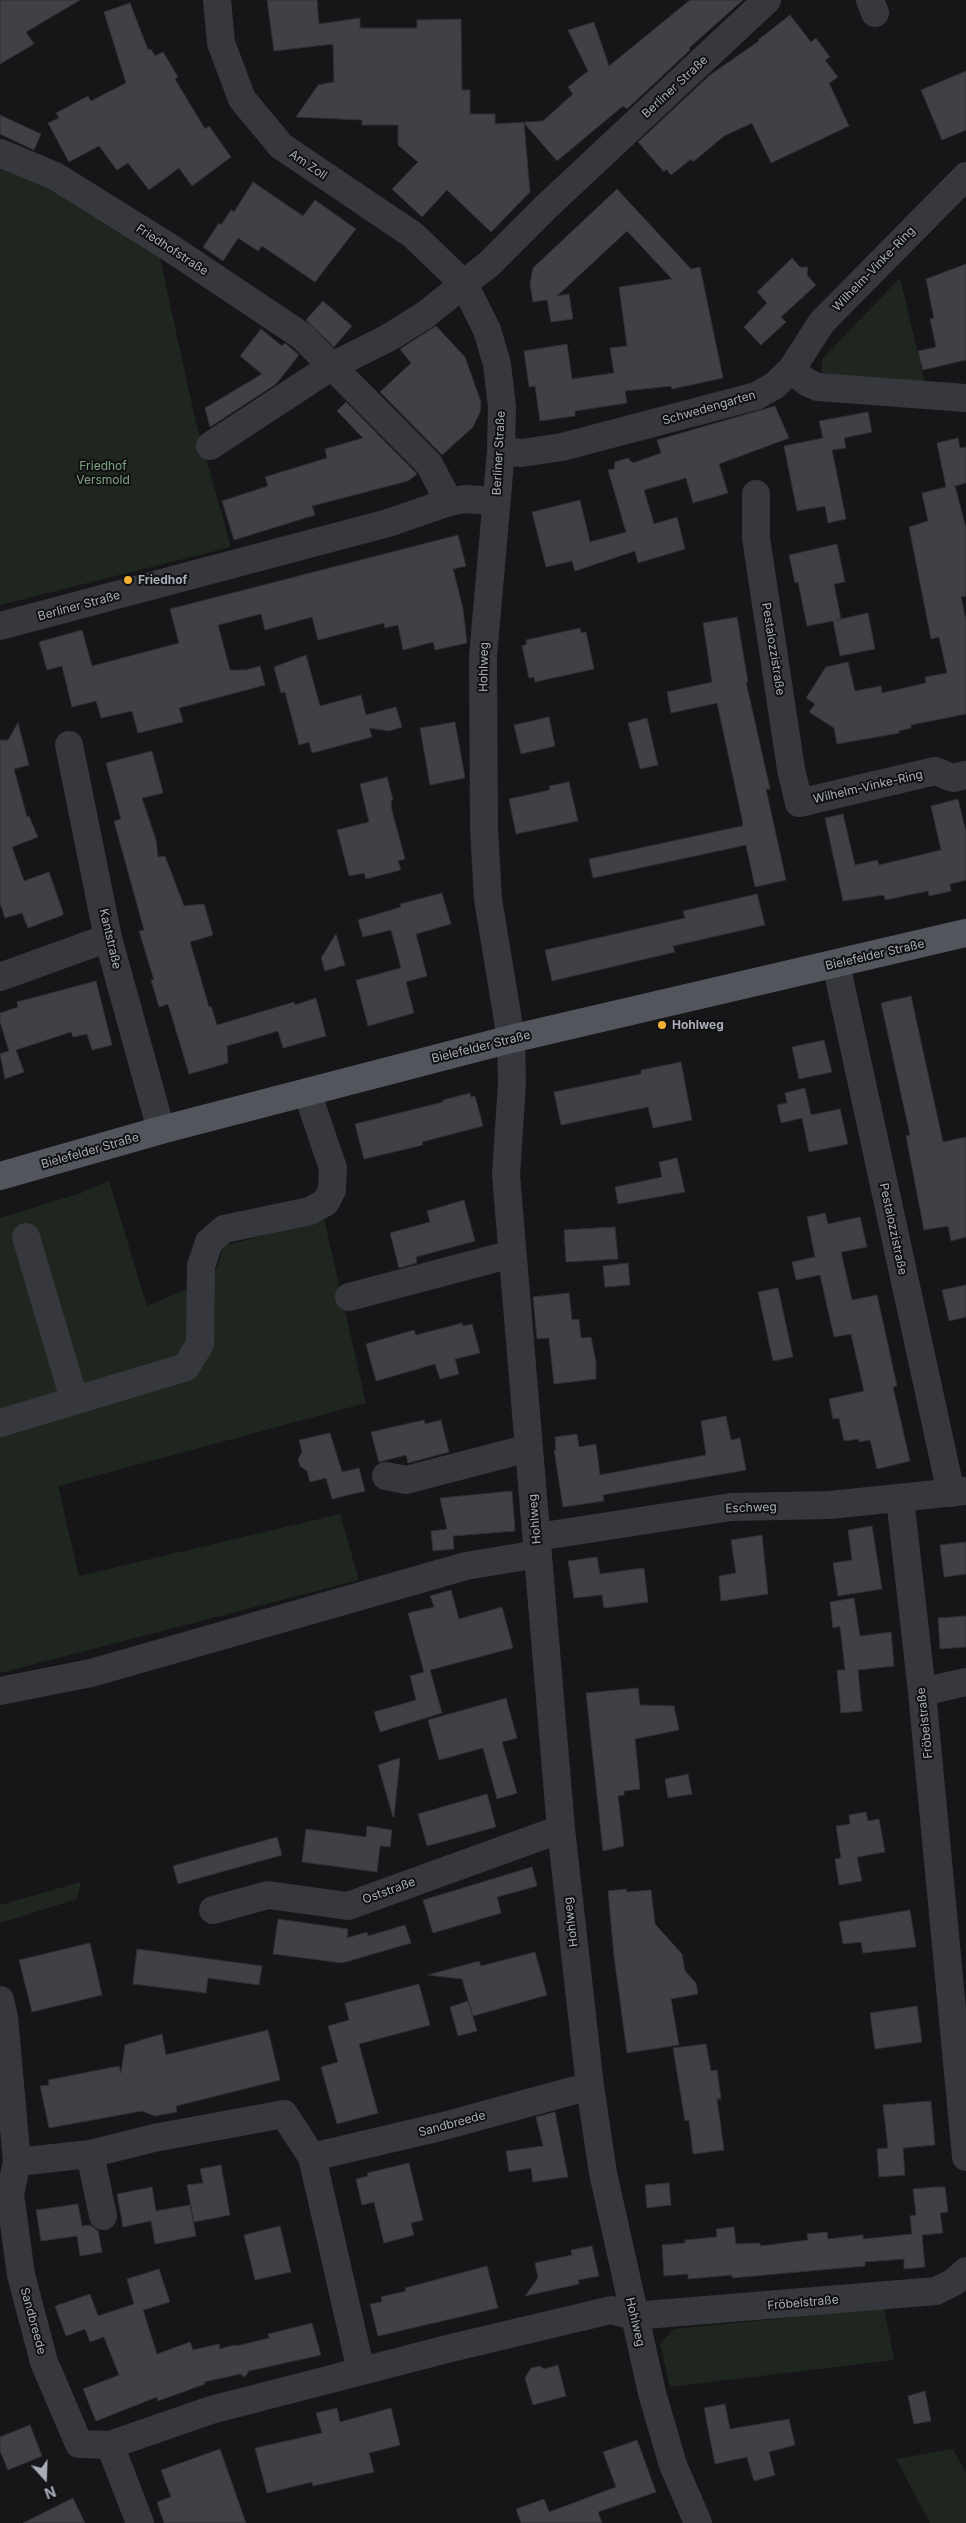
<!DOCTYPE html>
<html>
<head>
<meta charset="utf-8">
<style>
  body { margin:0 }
  #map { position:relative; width:966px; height:2523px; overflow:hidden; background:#161618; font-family:Inter,sans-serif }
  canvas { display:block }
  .north { position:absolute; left:20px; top:2453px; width:50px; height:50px; -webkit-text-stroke:4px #111113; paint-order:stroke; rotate:160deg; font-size:14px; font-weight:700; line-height:20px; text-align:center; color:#a8adb8 }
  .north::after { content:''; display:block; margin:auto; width:18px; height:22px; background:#a8adb8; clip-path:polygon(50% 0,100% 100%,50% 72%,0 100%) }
</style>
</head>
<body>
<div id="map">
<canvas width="966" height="2523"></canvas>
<div class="north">N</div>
</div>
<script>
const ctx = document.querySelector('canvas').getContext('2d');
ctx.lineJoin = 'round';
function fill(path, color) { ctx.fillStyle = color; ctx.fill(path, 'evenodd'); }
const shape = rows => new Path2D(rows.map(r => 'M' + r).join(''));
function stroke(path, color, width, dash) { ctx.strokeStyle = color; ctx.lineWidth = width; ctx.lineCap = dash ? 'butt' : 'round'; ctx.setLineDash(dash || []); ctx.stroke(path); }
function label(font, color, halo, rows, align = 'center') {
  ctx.font = font + ' Inter,sans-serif'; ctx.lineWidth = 4; ctx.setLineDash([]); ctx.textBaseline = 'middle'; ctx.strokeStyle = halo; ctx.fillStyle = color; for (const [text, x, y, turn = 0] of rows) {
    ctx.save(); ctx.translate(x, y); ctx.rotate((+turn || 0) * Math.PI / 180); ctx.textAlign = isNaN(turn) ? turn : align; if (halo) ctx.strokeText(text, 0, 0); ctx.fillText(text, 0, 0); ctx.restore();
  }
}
fill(shape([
  [0,164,23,172,158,249,196,423,231,547,0,605],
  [900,278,926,387,832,379,821,371,823,358],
  [109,1181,147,1306,213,1278,224,1246,324,1219,366,1403,58,1486,79,1576,340,1514,359,1580,0,1673,0,1218,81,1193],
  [81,1882,77,1899,0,1923,0,1905],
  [884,2308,894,2360,670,2387,660,2344,674,2329],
  [953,2449,966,2473,966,2523,930,2523,896,2459]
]), '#1e261f');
const building = shape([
  [0,0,80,0,26,32,34,44,0,64,0,0],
  [267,0,317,0,319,24,360,18,360,28,417,28,417,20,461,19,462,90,470,90,470,114,495,114,495,124,543,121,573,94,568,87,588,71,568,30,594,22,609,66,690,0,743,0,689,48,690,50,627,109,623,106,557,161,524,123,530,192,491,232,447,190,422,217,392,189,418,162,398,145,398,125,362,125,362,120,296,117,318,85,334,82,333,44,274,51,267,0],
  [130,3,148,50,151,49,155,56,163,52,178,77,175,79,205,129,209,126,231,157,192,186,179,168,149,190,128,163,117,170,99,146,69,162,48,123,59,118,56,113,88,96,91,101,126,83,104,12,130,3],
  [790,15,811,42,816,38,830,57,825,60,838,77,829,83,849,126,771,163,752,123,724,136,693,162,691,159,671,175,666,169,664,172,638,142,710,75,759,41,758,40,790,15],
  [966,71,966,130,942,140,921,90,966,71],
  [0,115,41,134,34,150,0,134,0,115],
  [253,182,303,216,315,200,356,229,315,282,262,246,258,251,238,238,223,261,203,247,219,223,221,225,231,210,234,212,253,182],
  [617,189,691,269,700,267,723,378,672,389,671,386,625,391,627,403,575,411,575,416,540,421,535,386,529,387,524,351,567,344,572,379,614,373,610,348,627,346,619,287,672,279,627,231,557,296,569,294,573,319,551,322,547,300,533,302,530,284,533,268,617,189],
  [792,258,800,267,808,267,807,275,816,285,781,317,786,322,761,345,744,327,767,303,757,292,792,258],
  [966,264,966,360,923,370,918,351,936,347,930,319,934,318,926,279,966,264],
  [323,301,352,326,334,347,306,320,323,301],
  [436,326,465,357,481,402,480,412,473,427,442,455,380,392,411,363,400,349,436,326],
  [261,329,282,346,285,343,299,355,276,384,210,427,205,408,262,374,240,356,261,329],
  [346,402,417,474,408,481,312,506,315,515,234,540,222,501,268,486,265,477,327,458,325,449,363,438,337,411,346,402],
  [775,406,789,438,719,464,728,493,693,503,686,478,644,490,654,524,677,517,685,549,638,563,635,551,575,571,572,561,546,567,532,512,580,500,590,542,626,532,608,470,614,469,615,462,628,458,633,463,661,453,657,440,775,406],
  [868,412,872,432,844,438,846,448,832,450,846,519,828,523,825,506,797,511,784,446,823,438,819,421,868,412],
  [958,438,960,448,966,447,966,483,955,486,966,528,966,596,961,597,966,620,966,714,911,725,911,728,899,731,899,733,837,744,834,728,809,712,815,704,806,698,826,667,848,662,855,691,881,686,882,693,926,683,925,677,947,673,939,637,931,639,909,527,928,521,922,493,946,487,937,443,958,438],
  [458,535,466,566,453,569,463,609,467,643,435,650,433,642,403,650,398,625,385,628,384,623,318,640,312,617,265,630,261,614,218,625,230,670,246,670,260,666,265,685,179,708,183,722,138,733,132,711,101,718,96,701,72,707,62,666,47,670,39,642,82,630,92,666,179,643,170,609,458,535],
  [837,544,845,582,834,584,841,619,836,620,868,613,875,649,840,656,833,621,807,626,798,582,795,583,789,555,837,544],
  [737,617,748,682,746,682,770,789,766,789,786,880,755,887,746,845,593,878,589,859,742,826,743,823,717,703,671,713,667,692,712,682,703,623,737,617],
  [580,628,581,633,586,632,594,669,535,682,534,677,529,678,522,646,527,644,526,640,580,628],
  [306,655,320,706,361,695,366,715,396,707,402,727,389,731,369,728,372,737,312,753,309,742,299,745,285,692,281,693,274,667,306,655],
  [549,717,555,746,521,754,514,725,549,717],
  [647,718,658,765,640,769,628,723,647,718],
  [455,722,465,778,430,785,420,728,455,722],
  [18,723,29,765,14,769,27,817,29,816,38,837,12,847,24,881,49,872,63,912,63,915,28,928,22,913,5,918,0,903,0,740,8,740,18,723],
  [152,751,163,793,142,798,156,840,158,857,165,856,184,906,204,904,213,935,190,942,209,1007,211,1006,217,1025,294,1002,295,1005,316,998,326,1036,283,1048,278,1031,227,1046,228,1063,189,1074,168,1004,159,1007,151,980,154,980,139,931,144,930,114,821,121,819,106,763,152,751],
  [387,777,393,800,391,801,392,811,405,859,398,861,401,870,366,879,364,873,349,876,337,830,369,822,360,784,387,777],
  [569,782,578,821,516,834,509,799,550,790,549,786,569,782],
  [958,799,966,832,966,880,950,884,951,891,929,896,928,891,885,900,884,895,843,901,825,818,843,814,855,865,877,860,879,865,941,850,931,806,958,799],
  [442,893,451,924,416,934,427,976,406,982,414,1013,368,1026,356,980,401,968,391,930,363,937,358,920,401,907,400,904,442,893],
  [757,894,765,925,673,946,675,952,552,981,545,950,685,918,683,911,757,894],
  [336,934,345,965,325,971,321,958,336,934],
  [96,981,112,1045,92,1050,87,1034,73,1037,71,1032,16,1050,24,1072,5,1079,0,1054,9,1051,0,1022,0,1013,18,1007,17,1002,96,981],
  [911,996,943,1142,966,1137,966,1237,951,1241,948,1226,924,1230,906,1136,910,1135,881,1003,911,996],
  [824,1040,832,1072,799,1079,792,1047,824,1040],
  [681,1062,692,1120,653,1128,648,1107,561,1125,554,1092,641,1074,641,1070,681,1062],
  [805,1088,811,1115,840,1109,848,1144,809,1152,802,1118,781,1123,777,1105,787,1103,785,1093,805,1088],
  [470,1093,471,1097,475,1096,483,1126,422,1142,423,1145,364,1159,355,1124,443,1102,443,1100,470,1093],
  [677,1158,685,1192,618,1204,615,1187,662,1177,659,1162,677,1158],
  [464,1200,475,1241,416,1257,417,1263,399,1268,390,1233,430,1222,427,1211,464,1200],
  [825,1213,828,1224,860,1217,867,1247,841,1252,852,1300,877,1295,897,1386,893,1387,910,1461,877,1469,870,1440,859,1442,859,1439,844,1441,839,1418,833,1419,829,1399,864,1391,851,1334,834,1337,820,1275,796,1280,792,1262,815,1257,807,1217,825,1213],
  [615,1227,618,1259,566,1262,564,1230,615,1227],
  [628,1263,630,1285,605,1287,603,1266,628,1263],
  [966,1285,966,1317,949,1321,942,1290,966,1285],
  [778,1288,793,1357,773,1361,758,1292,778,1288],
  [569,1293,572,1320,579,1319,581,1338,591,1337,596,1362,596,1379,554,1384,549,1338,537,1339,533,1297,569,1293],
  [462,1323,463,1326,472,1324,480,1353,455,1359,459,1374,440,1379,435,1364,376,1381,366,1344,414,1330,416,1335,462,1323],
  [726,1416,731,1440,740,1438,746,1470,603,1495,604,1501,563,1507,554,1450,556,1450,555,1437,577,1434,579,1447,596,1444,600,1475,706,1455,701,1421,726,1416],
  [424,1420,425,1424,441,1420,449,1452,408,1463,406,1455,379,1462,371,1432,424,1420],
  [330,1433,342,1472,359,1468,365,1491,332,1499,326,1478,310,1482,307,1471,300,1466,298,1459,302,1452,299,1440,330,1433],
  [512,1491,515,1531,453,1536,454,1549,433,1551,431,1531,447,1529,440,1498,512,1491],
  [872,1526,882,1589,838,1596,833,1563,852,1560,848,1530,872,1526],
  [762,1535,768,1594,721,1601,719,1576,736,1573,731,1540,762,1535],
  [966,1542,966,1574,944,1577,940,1545,966,1542],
  [597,1557,600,1574,644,1568,648,1602,604,1608,602,1595,574,1598,568,1561,597,1557],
  [451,1590,459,1619,502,1607,513,1648,430,1670,442,1713,380,1732,374,1712,416,1700,410,1676,424,1672,408,1613,434,1607,430,1596,451,1590],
  [854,1598,860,1636,891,1632,894,1666,858,1670,862,1711,841,1713,837,1670,845,1670,840,1626,833,1628,830,1602,854,1598],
  [966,1616,966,1647,940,1649,938,1618,966,1616],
  [638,1688,640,1705,674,1706,679,1730,635,1739,640,1789,624,1791,624,1795,618,1796,624,1846,603,1851,586,1693,638,1688],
  [506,1698,517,1738,502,1742,517,1793,497,1799,483,1748,439,1760,428,1720,506,1698],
  [400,1758,394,1817,393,1817,378,1765,400,1758],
  [688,1774,692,1794,668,1798,665,1779,688,1774],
  [487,1794,496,1827,427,1846,418,1814,487,1794],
  [866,1812,868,1821,879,1819,885,1852,857,1857,862,1881,839,1885,835,1859,841,1858,836,1826,850,1824,849,1815,866,1812],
  [367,1826,392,1830,390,1847,380,1846,377,1872,302,1862,306,1829,366,1837,367,1826],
  [277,1837,282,1855,178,1884,173,1866,277,1837],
  [532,1867,537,1886,497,1897,501,1913,433,1933,423,1900,532,1867],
  [626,1889,627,1892,651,1890,655,1924,682,1954,685,1971,696,1983,698,1994,671,1999,679,2045,627,2053,614,1956,608,1891,626,1889],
  [910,1910,916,1947,863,1953,861,1942,843,1944,839,1922,910,1910],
  [278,1919,348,1929,347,1938,367,1932,368,1936,405,1925,411,1943,342,1963,273,1954,278,1919],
  [90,1943,102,1995,32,2012,19,1960,90,1943],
  [137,1949,262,1966,259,1985,208,1978,206,1993,133,1984,137,1949],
  [535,1952,547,1995,473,2016,462,1979,428,1975,479,1961,481,1966,535,1952],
  [419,1984,430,2025,359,2044,378,2113,337,2124,321,2067,338,2062,328,2026,349,2020,345,2003,419,1984],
  [468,2001,477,2031,458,2036,450,2007,468,2001],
  [917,2006,922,2042,875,2049,870,2013,917,2006],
  [268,2030,280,2080,176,2106,177,2112,155,2116,142,2111,49,2128,40,2086,49,2085,48,2080,119,2066,121,2073,125,2045,162,2034,166,2055,268,2030],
  [706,2044,711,2071,717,2070,721,2099,717,2099,724,2150,693,2154,689,2120,685,2121,673,2048,706,2044],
  [931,2101,935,2145,903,2148,905,2175,879,2177,877,2149,888,2148,883,2105,931,2101],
  [555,2112,568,2177,533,2182,531,2168,509,2172,506,2151,543,2146,536,2117,555,2112],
  [409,2163,423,2220,411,2223,414,2235,384,2243,374,2202,362,2205,356,2179,368,2176,367,2173,409,2163],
  [221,2165,230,2215,194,2222,187,2185,203,2183,200,2169,221,2165],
  [669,2183,671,2205,647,2208,645,2185,669,2183],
  [152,2187,156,2211,190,2205,196,2236,155,2244,151,2221,123,2227,117,2194,152,2187],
  [935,2187,945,2187,948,2212,940,2213,943,2233,922,2235,925,2267,904,2269,904,2259,865,2262,865,2266,732,2278,732,2275,688,2279,688,2274,664,2276,662,2245,685,2243,685,2240,717,2237,716,2229,734,2227,736,2244,760,2243,760,2246,808,2240,807,2234,827,2232,828,2239,863,2235,863,2239,912,2234,910,2216,916,2215,913,2189,935,2187],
  [78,2204,82,2226,90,2225,98,2231,102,2252,80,2256,77,2236,41,2241,36,2210,78,2204],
  [280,2226,291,2272,255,2280,244,2235,280,2226],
  [592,2246,599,2276,578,2280,579,2284,525,2296,538,2278,535,2263,572,2255,571,2250,592,2246],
  [487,2266,498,2308,378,2336,370,2304,382,2302,381,2297,406,2291,405,2288,487,2266],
  [159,2269,170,2302,143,2310,157,2354,190,2342,193,2350,219,2344,220,2349,234,2345,237,2346,269,2338,268,2334,312,2323,321,2355,249,2371,245,2377,240,2374,204,2382,205,2384,158,2401,157,2397,96,2421,83,2389,119,2375,104,2337,90,2342,85,2329,66,2336,55,2306,90,2294,98,2316,134,2304,127,2279,159,2269],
  [558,2365,566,2396,533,2405,525,2378,531,2368,540,2366,544,2369,558,2365],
  [925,2391,931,2421,914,2424,908,2396,925,2391],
  [725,2404,730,2429,789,2419,795,2445,769,2452,775,2475,754,2481,747,2457,715,2464,704,2408,725,2404],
  [337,2408,340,2422,391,2408,400,2445,369,2453,374,2472,313,2486,312,2482,267,2493,255,2448,322,2433,316,2413,337,2408],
  [30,2425,42,2456,8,2470,0,2451,0,2437,30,2425],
  [637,2440,656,2492,598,2512,602,2523,521,2523,516,2509,544,2499,549,2512,616,2487,603,2452,637,2440],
  [220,2449,246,2523,164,2523,157,2502,171,2497,161,2470,220,2449],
  [73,2498,85,2523,23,2523,73,2498]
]);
fill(building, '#404145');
stroke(building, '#303034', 1);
stroke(shape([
  [217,0,221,43,242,99,281,146,413,235,464,284,487,330,497,364,502,407,501,451,483,656,484,829,488,899,511,1039,512,1083,506,1175,561,1829,590,2086,603,2173,652,2393,673,2465,698,2523],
  [870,0,875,13],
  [0,153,55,176,169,247,302,336,429,464,449,502],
  [791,370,808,383,818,387,966,398],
  [210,446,332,366,388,338,425,315,490,263,547,206,767,0],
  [501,451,522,453,562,447,756,396,774,386,791,370,822,322,966,176],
  [756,494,756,538,791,769,799,803,935,771,953,778,966,775],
  [0,626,388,523,449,502,465,499,496,501],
  [69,745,108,938,161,1130],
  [836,964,951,1493],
  [0,977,108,938],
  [26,1237,74,1399],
  [349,1297,512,1254],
  [0,1423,186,1367,200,1344,201,1266,209,1242,224,1229,310,1211,326,1202,332,1190,333,1168,307,1092],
  [386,1476,406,1480,529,1448],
  [900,1498,922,1692,966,2157],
  [537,1537,731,1507,830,1505,966,1491],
  [0,1691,91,1673,466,1566,538,1554],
  [922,1692,966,1682],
  [213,1910,268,1895,348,1906,561,1829],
  [0,2000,4,2017,17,2162],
  [90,2154,103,2216],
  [312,2157,444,2126,590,2086],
  [361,2371,312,2157,284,2114,154,2138,90,2154,17,2162,10,2194,21,2275,44,2362,79,2444,110,2445,211,2410,451,2348,611,2310,633,2316,936,2291,954,2282,966,2271],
  [110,2445,140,2523]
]), '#37383d', 28);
stroke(shape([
  [0,1176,161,1130,511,1039,966,933]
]), '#53555c', 28);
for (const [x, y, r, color] of [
  [128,580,5,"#f2b134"],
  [662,1025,5,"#f2b134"]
]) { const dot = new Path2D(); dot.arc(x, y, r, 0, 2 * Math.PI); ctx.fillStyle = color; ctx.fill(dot); stroke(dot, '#111113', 2); }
label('12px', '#a8adb8', '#111113', [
  ["Berliner Straße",675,87,-43],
  ["Am Zoll",308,165,34],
  ["Friedhofstraße",172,250,33],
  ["Wilhelm-Vinke-Ring",874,269,-46],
  ["Schwedengarten",709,408,-16],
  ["Berliner Straße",499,453,-87],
  ["Berliner Straße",79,606,-15],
  ["Pestalozzistraße",773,649,81],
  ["Hohlweg",484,667,-89],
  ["Wilhelm-Vinke-Ring",868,787,-13],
  ["Kantstraße",110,939,77],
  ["Bielefelder Straße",875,955,-13],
  ["Bielefelder Straße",481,1047,-14],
  ["Bielefelder Straße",90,1151,-16],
  ["Pestalozzistraße",893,1229,78],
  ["Eschweg",751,1508,-2],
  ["Hohlweg",535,1519,-95],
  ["Fröbelstraße",925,1723,-96],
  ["Oststraße",389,1891,-20],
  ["Hohlweg",571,1922,-97],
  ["Sandbreede",452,2124,-15],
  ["Fröbelstraße",803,2303,-5],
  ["Sandbreede",33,2321,75],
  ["Hohlweg",635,2322,77]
]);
label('12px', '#7fa381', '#111113', [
  ["Friedhof",103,466],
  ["Versmold",103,480]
]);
label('bold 12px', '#a8adb8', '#111113', [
  ["Friedhof",138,580],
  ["Hohlweg",672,1025]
], 'left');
</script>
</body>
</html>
